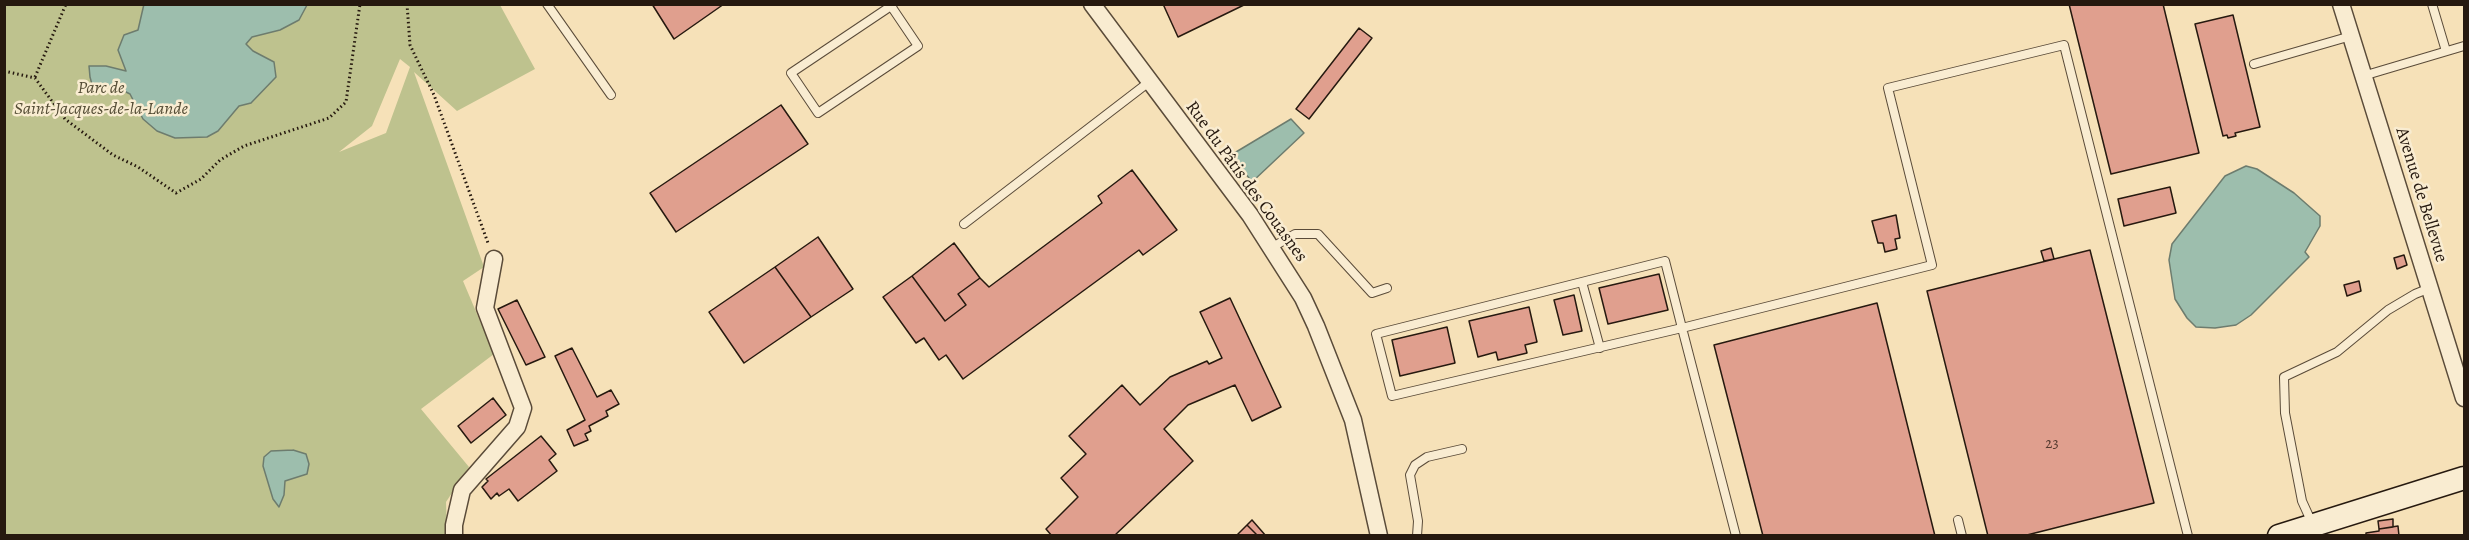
<!DOCTYPE html>
<html>
<head>
<meta charset="utf-8">
<style>
  body { margin:0 }
  #map { position:relative; width:2469px; height:540px; overflow:hidden; background:#f6e1b8; font-family:Alegreya,serif }
  canvas { display:block }
  .frame { position:absolute; inset:0; border:6px solid #26190f; pointer-events:none }
</style>
</head>
<body>
<div id="map">
<canvas width="2469" height="540"></canvas>
<div class="frame"></div>
</div>
<script>
const ctx = document.querySelector('canvas').getContext('2d');
ctx.lineJoin = 'round';
function fill(path, color) { ctx.fillStyle = color; ctx.fill(path, 'evenodd'); }
const shape = rows => new Path2D(rows.map(r => 'M' + r).join(''));
function stroke(path, color, width, dash) { ctx.strokeStyle = color; ctx.lineWidth = width; ctx.lineCap = dash ? 'butt' : 'round'; ctx.setLineDash(dash || []); ctx.stroke(path); }
function label(font, color, halo, rows, align = 'center') {
  ctx.font = font + ' Alegreya,serif'; ctx.lineWidth = 5; ctx.setLineDash([]); ctx.textBaseline = 'middle'; ctx.strokeStyle = halo; ctx.fillStyle = color; for (const [text, x, y, turn = 0] of rows) {
    ctx.save(); ctx.translate(x, y); ctx.rotate((+turn || 0) * Math.PI / 180); ctx.textAlign = isNaN(turn) ? turn : align; if (halo) ctx.strokeText(text, 0, 0); ctx.fillText(text, 0, 0); ctx.restore();
  }
}
fill(shape([
  [4,5,500,5,535,69,457,111,414,72,484,267,463,281,494,354,421,409,469,467,446,502,447,535,5,535],
  [400,59,410,67,386,133,339,152,372,126]
]), '#bec28e');
const water = shape([
  [144,4,307,4,307,5,299,20,280,30,252,37,246,44,253,51,274,62,276,77,251,103,239,106,218,131,207,137,175,138,157,131,143,119,130,94,114,86,93,88,90,77,89,66,106,66,126,71,118,50,124,35,138,30,144,4],
  [1291,119,1304,133,1252,182,1231,155,1291,119],
  [2246,166,2257,169,2294,193,2320,216,2320,226,2305,252,2309,257,2251,315,2236,325,2215,328,2196,327,2187,318,2175,299,2169,260,2172,244,2225,176,2246,166],
  [293,450,306,454,309,464,307,474,285,481,284,495,279,507,273,499,263,466,264,457,271,451,293,450]
]);
fill(water, '#9dbead');
stroke(water, '#6d7c6e', 1.5);
const building = shape([
  [652,4,724,4,674,39,652,4],
  [1163,4,1246,4,1178,37,1163,4],
  [2069,4,2163,4,2199,153,2111,174,2069,4],
  [2233,15,2260,127,2235,133,2236,136,2228,138,2227,135,2223,136,2195,24,2233,15],
  [1359,28,1372,38,1309,119,1296,109,1359,28],
  [781,105,808,144,676,232,650,193,781,105],
  [1132,170,1177,230,1143,255,1139,250,963,379,946,355,939,360,924,338,916,343,883,297,912,276,945,321,966,305,958,294,980,278,989,287,1102,203,1098,196,1132,170],
  [2170,187,2176,213,2124,226,2118,199,2170,187],
  [1896,215,1900,238,1895,239,1897,249,1885,252,1883,243,1878,243,1872,221,1896,215],
  [818,237,853,289,811,317,775,267,818,237],
  [954,243,980,278,958,294,966,305,945,321,912,276,954,243],
  [2051,248,2054,259,2044,261,2041,251,2051,248],
  [2090,250,2154,503,2023,536,1988,536,1927,291,2090,250],
  [2404,255,2407,265,2397,269,2394,258,2404,255],
  [775,267,811,317,744,363,709,312,775,267],
  [1659,274,1668,310,1608,324,1599,288,1659,274],
  [2359,281,2361,291,2347,296,2344,285,2359,281],
  [1574,295,1582,331,1563,335,1554,300,1574,295],
  [1230,298,1281,407,1252,421,1235,385,1188,405,1164,429,1193,461,1114,536,1052,536,1046,529,1078,497,1061,478,1086,454,1069,436,1122,385,1140,405,1170,377,1207,361,1209,364,1222,358,1200,312,1230,298],
  [517,300,545,357,526,365,498,309,517,300],
  [1877,303,1935,536,1763,536,1714,345,1877,303],
  [1529,307,1537,342,1525,345,1527,353,1498,360,1496,352,1478,357,1469,321,1529,307],
  [1447,327,1455,363,1400,376,1392,340,1447,327],
  [572,348,597,397,611,390,619,404,606,411,608,416,589,426,591,431,585,434,588,440,574,446,567,430,585,420,555,356,572,348],
  [493,398,506,415,471,443,458,426,493,398],
  [541,436,556,454,549,460,557,471,518,501,509,489,499,496,497,493,491,499,482,487,488,481,486,479,541,436],
  [2393,519,2393,527,2379,529,2378,521,2393,519],
  [1252,520,1266,536,1258,536,1247,525,1252,520],
  [1247,525,1258,536,1236,536,1247,525],
  [2398,526,2399,536,2366,536,2366,533,2379,531,2379,529,2398,526]
]);
fill(building, '#e09f8e');
stroke(building, '#26190f', 1.5);
const service = shape([
  [547,4,611,95],
  [2432,4,2446,51],
  [891,6,918,46,818,113,791,73,891,6,893,4],
  [2254,64,2351,36],
  [2363,76,2464,46],
  [964,224,1149,82],
  [1271,248,1295,234,1318,234,1372,293,1387,288],
  [1582,282,1600,348],
  [1958,520,1962,536],
  [2312,523,2302,501,2285,413,2284,377,2337,352,2388,310,2415,294,2430,288],
  [1417,536,1418,521,1410,475,1415,465,1427,457,1462,449],
  [1736,536,1682,328,1392,396,1376,334,1665,261,1682,328,1932,265,1888,88,2064,45,2188,536]
]);
const minor = shape([
  [1092,4,1250,215,1303,298,1316,326,1353,420,1379,536],
  [2341,4,2464,398],
  [454,536,454,525,462,490,517,427,523,408,485,308,494,259]
]);
const secondary = shape([
  [2279,536,2464,478]
]);
stroke(service, '#5a4b39', 10);
stroke(minor, '#5a4b39', 19);
stroke(secondary, '#26190f', 25);
stroke(shape([
  [407,4,410,45,434,95,488,243],
  [4,71,35,78,65,119,113,155,138,167,176,193,201,179,220,160,244,146,329,118,346,102,360,4],
  [35,77,66,4]
]), '#26190f', 3, [1.5, 3]);
stroke(service, '#f9ecd1', 8);
stroke(minor, '#f9ecd1', 16);
stroke(secondary, '#f9ecd1', 22);
label('15px', '#543a2f', null, [
  ["23",2052,444]
]);
label('italic 18px', '#544c35', '#f9ecd1', [
  ["Parc de",101,89],
  ["Saint-Jacques-de-la-Lande",101,110]
]);
label('18px', '#26190f', '#f9ecd1', [
  ["Rue du Pâtis des Couasnes",1246,182,54],
  ["Avenue de Bellevue",2421,195,73]
]);
</script>
</body>
</html>
